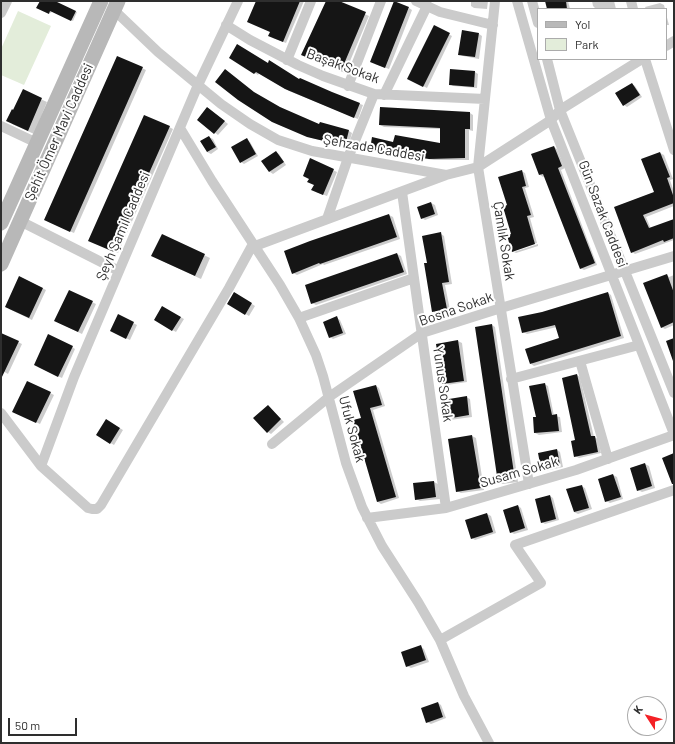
<!DOCTYPE html>
<html>
<head>
<meta charset="utf-8">
<style>
  body { margin:0 }
  #map { position:relative; width:675px; height:744px; overflow:hidden; background:#fff; font-family:Barlow,sans-serif }
  canvas { display:block }
  .frame { position:absolute; inset:0; border:2px solid #2e2e2e; pointer-events:none }
  .legend { position:absolute; left:537px; top:8px; width:130px; height:52px; box-sizing:border-box; background:#fff; border:1px solid #ababab; margin:0; padding:5px 7px; list-style:none; font-size:12px; color:#2e2e2e }
  .legend li { display:flex; align-items:center; gap:8px; height:20px }
  .legend b { width:20px; border:1px solid #ababab }
  .north { position:absolute; left:627px; top:696px; width:40px; height:40px; box-sizing:border-box; background:#fff; border:1px solid #ababab; border-radius:50%; rotate:306deg; font-size:11px; font-weight:700; line-height:16px; text-align:center; color:#2e2e2e }
  .north::after { content:''; display:block; margin:auto; width:14px; height:18px; background:#f42126; clip-path:polygon(50% 0,100% 100%,50% 72%,0 100%) }
  .scale { position:absolute; left:8px; top:718px; width:69px; height:18px; box-sizing:border-box; border:2px solid #2e2e2e; border-top:0; padding-left:5px; font-size:12px; line-height:14px; white-space:nowrap; color:#2e2e2e; -webkit-text-stroke:3px #fff; paint-order:stroke }
</style>
</head>
<body>
<div id="map">
<canvas width="675" height="744"></canvas>
<div class="frame"></div>
<ul class="legend">
<li><b style="height:5px;background:#b8b8b8"></b>Yol</li>
<li><b style="height:11px;background:#e3edda"></b>Park</li>
</ul>
<div class="north">K</div>
<div class="scale">50 m</div>
</div>
<script>
const ctx = document.querySelector('canvas').getContext('2d');
ctx.lineJoin = 'round';
function fill(path, color) { ctx.fillStyle = color; ctx.fill(path, 'evenodd'); }
const shape = rows => new Path2D(rows.map(r => 'M' + r).join(''));
function stroke(path, color, width, dash) { ctx.strokeStyle = color; ctx.lineWidth = width; ctx.lineCap = dash ? 'butt' : 'round'; ctx.setLineDash(dash || []); ctx.stroke(path); }
function label(font, color, halo, rows, align = 'center') {
  ctx.font = font + ' Barlow,sans-serif'; ctx.lineWidth = 4; ctx.setLineDash([]); ctx.textBaseline = 'middle'; ctx.strokeStyle = halo; ctx.fillStyle = color; for (const [text, x, y, turn = 0] of rows) {
    ctx.save(); ctx.translate(x, y); ctx.rotate((+turn || 0) * Math.PI / 180); ctx.textAlign = isNaN(turn) ? turn : align; if (halo) ctx.strokeText(text, 0, 0); ctx.fillText(text, 0, 0); ctx.restore();
  }
}
fill(shape([
  [18,11,51,26,24,85,1,75,1,49]
]), '#e3edda');
fill(shape([
  [41,1,50,1,77,12,73,21,52,11,51,13,38,7],
  [257,1,304,1,286,43,273,38],
  [327,1,337,1,369,16,345,73,306,57],
  [471,1,488,1,487,9,474,8,471,6],
  [546,1,568,1,570,9,548,9],
  [592,1,614,1,616,9,596,9,593,6],
  [660,3,664,5,665,9,646,9,645,7],
  [409,8,412,10,389,69,375,64],
  [666,14,669,25,666,25],
  [434,27,452,36,427,88,408,78],
  [479,34,482,36,479,59,463,56,459,54],
  [118,57,146,70,74,233,49,222],
  [230,58,268,64,300,80,360,104,363,105,358,119,289,91,259,73,258,75],
  [451,70,475,72,478,74,477,88,453,86,450,84],
  [632,84,635,86,642,97,627,107,624,105],
  [23,91,47,102,34,134,12,124,14,111],
  [258,95,280,109,320,126,349,131,352,133,348,147,312,138,277,124],
  [208,108,228,124,218,135,198,120],
  [381,108,470,113,473,115,473,131,469,130,469,160,434,160,375,151,371,149,393,143,441,144,441,129,384,127,380,125],
  [169,127,173,129,118,253,93,242],
  [209,137,213,139,218,149,211,154,207,152],
  [247,140,250,142,258,156,244,164,241,162],
  [554,147,557,149,565,168,561,170,597,265,584,270,580,268,545,176,543,177,540,175],
  [276,152,279,154,286,165,273,174,270,172],
  [660,153,664,155,673,179,670,180,674,192,674,206,646,217,651,229,674,220,674,240,635,254,632,252,615,207,655,192],
  [311,160,337,172,327,196,316,192,315,185,310,179],
  [521,171,525,173,529,187,525,188,534,217,530,218,537,243,514,250,514,252,513,251,512,235,508,206],
  [431,203,435,205,438,215,425,220,422,218],
  [389,215,393,217,400,239,324,265,323,264,297,275,293,273],
  [441,234,444,236,452,284,445,285,450,310,436,313,432,311],
  [162,235,210,258,201,279,158,259],
  [538,244,538,246,516,253,514,252],
  [397,254,401,256,407,274,316,305,312,303],
  [667,275,669,277,674,275,674,325,665,329,661,327],
  [20,277,46,290,32,320,9,309],
  [69,291,96,304,82,334,59,323],
  [235,293,255,306,249,316,229,304],
  [608,293,611,295,624,338,534,366,531,364,560,339,557,327,527,334,523,332,542,313],
  [162,307,184,319,176,332,155,320],
  [119,316,137,325,130,340,115,333],
  [337,318,340,320,346,334,333,339,330,337],
  [492,325,495,327,518,482,502,484,499,482],
  [1,334,22,344,8,374,1,370],
  [458,341,462,343,467,382,447,385,443,383],
  [72,347,75,349,62,378,38,367],
  [577,375,580,377,594,437,598,439,601,453,579,458,575,456],
  [28,382,54,395,40,424,17,413],
  [544,384,548,386,554,416,560,417,562,432,539,435,535,433,537,418],
  [376,386,379,388,385,406,373,410,399,498,381,504,378,502,362,418],
  [466,397,470,399,472,417,450,420,446,418],
  [268,406,284,422,271,434,268,432],
  [106,420,123,430,114,445,97,435],
  [472,436,476,438,484,490,461,493,457,491],
  [557,450,560,452,563,467,545,471,542,469],
  [645,464,649,466,655,488,642,492,638,490],
  [613,475,617,477,623,499,610,503,606,501],
  [434,482,438,484,440,499,420,501,416,499,414,484],
  [581,486,585,488,592,509,578,514,574,512],
  [550,496,553,498,559,520,545,524,542,522],
  [518,506,521,508,528,530,514,534,511,532],
  [487,514,491,516,496,533,475,540,472,538],
  [421,647,424,649,429,662,411,668,407,666],
  [438,703,441,705,446,718,431,724,427,722]
]), '#0003');
fill(shape([
  [40,1,55,1,76,11,71,21,50,11,49,14,36,8],
  [256,1,300,1,283,42,268,36,270,32,247,22],
  [326,1,339,1,366,12,341,71,301,55],
  [394,1,409,7,385,68,370,62],
  [545,1,566,1,567,9,547,9],
  [434,25,450,33,423,87,407,79],
  [462,30,479,33,475,57,458,55],
  [237,44,268,63,269,60,299,79,300,78,332,92,360,103,354,118,285,89,256,72,254,74,229,58],
  [117,56,143,67,70,232,44,220],
  [225,69,254,92,280,107,319,124,320,122,349,130,345,146,307,137,272,122,238,100,215,82],
  [450,69,475,71,474,87,449,85],
  [632,83,640,95,623,106,615,93],
  [23,89,42,98,28,131,6,121,12,109,13,110],
  [207,107,225,121,214,134,197,120],
  [380,107,470,112,470,129,465,129,465,158,429,159,370,149,372,137,393,142,395,135,440,143,440,128,379,125],
  [144,115,170,126,114,252,88,241],
  [209,136,216,147,207,152,200,141],
  [247,138,256,154,240,163,231,147],
  [554,146,562,166,558,168,595,263,580,269,543,174,539,175,531,154],
  [276,151,284,162,269,172,261,161],
  [660,152,670,177,667,178,674,198,674,203,643,215,649,228,674,219,674,238,664,242,663,240,631,253,614,207,654,192,641,159],
  [310,158,334,169,323,195,311,190,314,185,307,182,309,179,303,176],
  [522,170,526,186,522,187,531,215,527,216,535,244,512,252,507,236,511,234,503,207,507,205,498,177],
  [431,202,435,214,421,219,417,207],
  [389,214,397,237,320,264,319,263,292,274,284,251,310,241],
  [441,232,449,282,442,283,447,309,432,312,424,263,427,263,422,236],
  [162,234,205,254,195,276,151,256],
  [397,253,404,272,311,304,305,285],
  [667,274,674,293,674,322,661,328,643,283],
  [19,276,43,288,29,318,5,307],
  [69,290,93,301,78,332,54,321],
  [234,292,252,303,245,315,227,304],
  [608,292,621,336,530,364,525,349,559,338,555,325,522,333,518,317,542,312],
  [162,306,181,317,172,331,154,320],
  [118,314,134,322,126,339,110,331],
  [337,316,343,333,329,338,323,322],
  [492,324,515,480,498,483,475,327],
  [1,333,19,341,1,379],
  [48,334,73,346,58,377,34,365],
  [674,338,674,361,673,361,666,341],
  [458,340,464,381,442,384,436,344],
  [577,374,591,436,595,436,598,452,574,457,571,441,575,440,562,378],
  [27,381,51,392,36,423,12,412],
  [545,383,552,415,557,414,559,431,534,433,533,417,536,417,529,386],
  [376,385,382,405,370,408,396,497,377,502,353,420,361,418,353,391],
  [467,396,469,415,446,419,443,400],
  [268,405,281,419,267,433,253,418],
  [106,419,120,428,110,444,96,435],
  [472,435,481,488,456,492,448,439],
  [557,449,560,465,541,469,538,453],
  [674,453,674,484,672,484,662,458],
  [645,463,652,486,637,491,630,468],
  [613,474,621,497,605,502,598,479],
  [434,481,436,497,415,500,413,483],
  [582,485,589,508,574,512,566,489],
  [550,495,556,519,541,523,535,499],
  [518,505,525,528,510,533,503,510],
  [487,513,493,532,471,539,465,520],
  [421,645,426,660,406,667,401,652],
  [438,702,443,717,426,723,421,708]
]), '#151515');
stroke(shape([
  [416,1,440,12,493,25],
  [495,1,478,167,529,484],
  [517,1,551,120,674,434],
  [532,1,538,23],
  [631,1,633,9],
  [114,10,158,52,221,104,250,124,278,140,312,151,446,175,478,167,551,120,560,110,642,59],
  [1,13,7,1],
  [226,25,250,40,298,65,323,76,374,94,485,99],
  [666,46,674,41],
  [547,59,560,110,674,393],
  [645,59,674,150],
  [287,60,311,1],
  [348,86,381,1],
  [384,95,427,6,426,1],
  [1,126,37,143],
  [180,128,212,181,280,285,299,318,316,355,323,376,346,463,362,507,382,546,418,602,440,640,464,696,489,743],
  [402,192,446,508],
  [327,219,348,158,374,94],
  [20,221,119,271],
  [255,246,446,175],
  [299,318,414,278],
  [580,361,608,459],
  [511,379,639,345],
  [1,413,41,466,88,508,92,509,97,509,101,505,229,288,253,244],
  [272,444,329,397,422,333,501,308,674,256],
  [41,466,74,377,119,271,198,85,238,1],
  [367,518,446,508,576,470,674,435],
  [440,640,541,583,515,545,674,490]
]), '#cbcbcb', 10);
stroke(shape([
  [1,223,101,1],
  [1,264,118,1]
]), '#b8b8b8', 15);
label('14px', '#2e2e2e', '#fff', [
  ["Başak Sokak",343,66,20],
  ["Şehit Ömer Mavi Caddesi",59,132,-66],
  ["Şehzade Caddesi",374,148,10],
  ["Gün Sazak Caddesi",603,214,69],
  ["Şeyh Şamil Caddesi",123,226,-67],
  ["Çamlık Sokak",504,241,81],
  ["Bosna Sokak",456,309,-19],
  ["Yunus Sokak",443,384,82],
  ["Ufuk Sokak",352,429,75],
  ["Susam Sokak",519,472,-16]
]);
</script>
</body>
</html>
